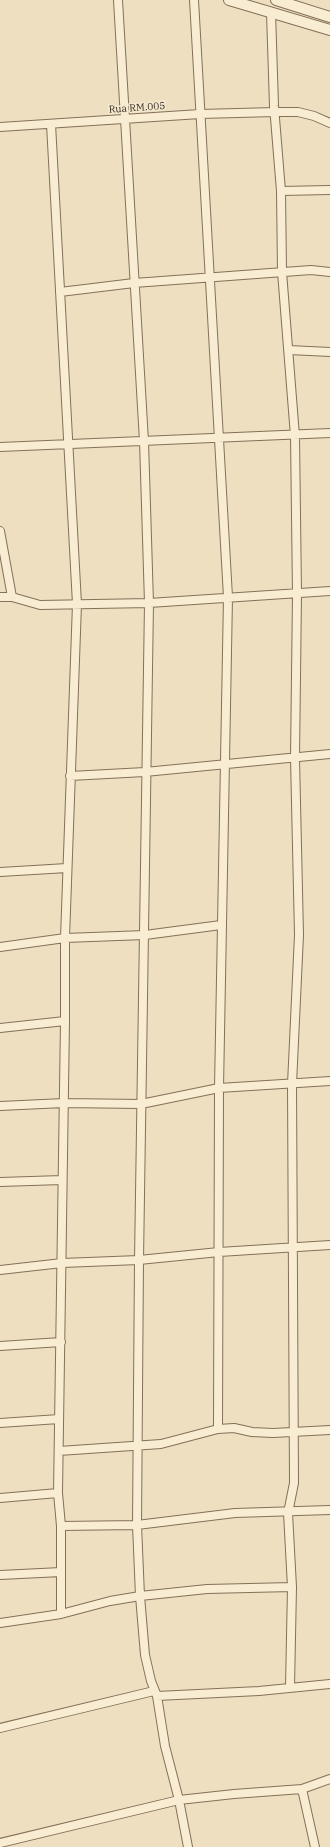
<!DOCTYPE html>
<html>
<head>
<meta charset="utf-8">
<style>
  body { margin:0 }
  canvas { display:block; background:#eddfc0 }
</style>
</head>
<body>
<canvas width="330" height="1847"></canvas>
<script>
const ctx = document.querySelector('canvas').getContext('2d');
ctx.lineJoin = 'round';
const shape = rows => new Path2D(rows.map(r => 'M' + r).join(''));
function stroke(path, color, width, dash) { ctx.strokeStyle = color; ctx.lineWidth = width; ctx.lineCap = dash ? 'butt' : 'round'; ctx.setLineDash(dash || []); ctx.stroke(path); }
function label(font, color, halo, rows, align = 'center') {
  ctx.font = font + ' "IBM Plex Serif",serif'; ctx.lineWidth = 3; ctx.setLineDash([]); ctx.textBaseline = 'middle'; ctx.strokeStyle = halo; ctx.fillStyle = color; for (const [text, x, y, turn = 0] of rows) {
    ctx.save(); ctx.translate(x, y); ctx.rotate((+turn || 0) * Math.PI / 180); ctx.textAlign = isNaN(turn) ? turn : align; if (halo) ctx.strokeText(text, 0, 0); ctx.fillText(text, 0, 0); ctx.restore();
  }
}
const minor = shape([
  [118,0,144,441,149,603,139,1260,137,1525,140,1596,145,1655,151,1681,157,1696],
  [194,0,228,597,219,1088,218,1429],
  [271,12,274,106,281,191,282,272,295,436,297,594,295,758,299,935,292,1084,294,1483,288,1513,292,1587,290,1687],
  [51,124,77,604,65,938,65,1021,58,1493,61,1526,61,1614],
  [0,127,200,114,275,112,298,112,314,116,330,123],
  [281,191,330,190],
  [60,292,134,283,311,270,330,272],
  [289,350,330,352],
  [0,447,330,433],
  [0,531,12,597],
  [0,597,12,597,40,605,149,603,330,591],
  [70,776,145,772,330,754],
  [0,872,67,868],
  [0,947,65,938,145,935,221,925],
  [0,1028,65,1021],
  [0,1106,64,1103,141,1104,219,1088,330,1081],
  [0,1182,62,1180],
  [0,1270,62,1263,139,1260,219,1252,330,1245],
  [0,1346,61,1342],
  [0,1423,59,1419],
  [59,1451,161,1444,218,1429,234,1428,252,1432,273,1433,330,1430],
  [0,1498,58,1493],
  [61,1526,137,1525,235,1513,330,1510],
  [0,1575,61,1572],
  [0,1623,61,1614,110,1601,140,1596,207,1589,292,1587],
  [0,1728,154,1691],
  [302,1789,315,1847],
  [0,1843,179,1800,165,1746,157,1696,259,1691,330,1684],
  [188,1847,179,1800,234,1794,302,1789,330,1779]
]);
const tertiary = shape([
  [229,0,330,30],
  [276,0,330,17]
]);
stroke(minor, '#857058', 10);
stroke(tertiary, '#857058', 12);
stroke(minor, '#f8ecd3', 8);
stroke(tertiary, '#f8ecd3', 10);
label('10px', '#35281d', '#f4e9cf', [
  ["Rua RM.005",137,108,-4]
]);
</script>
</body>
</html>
